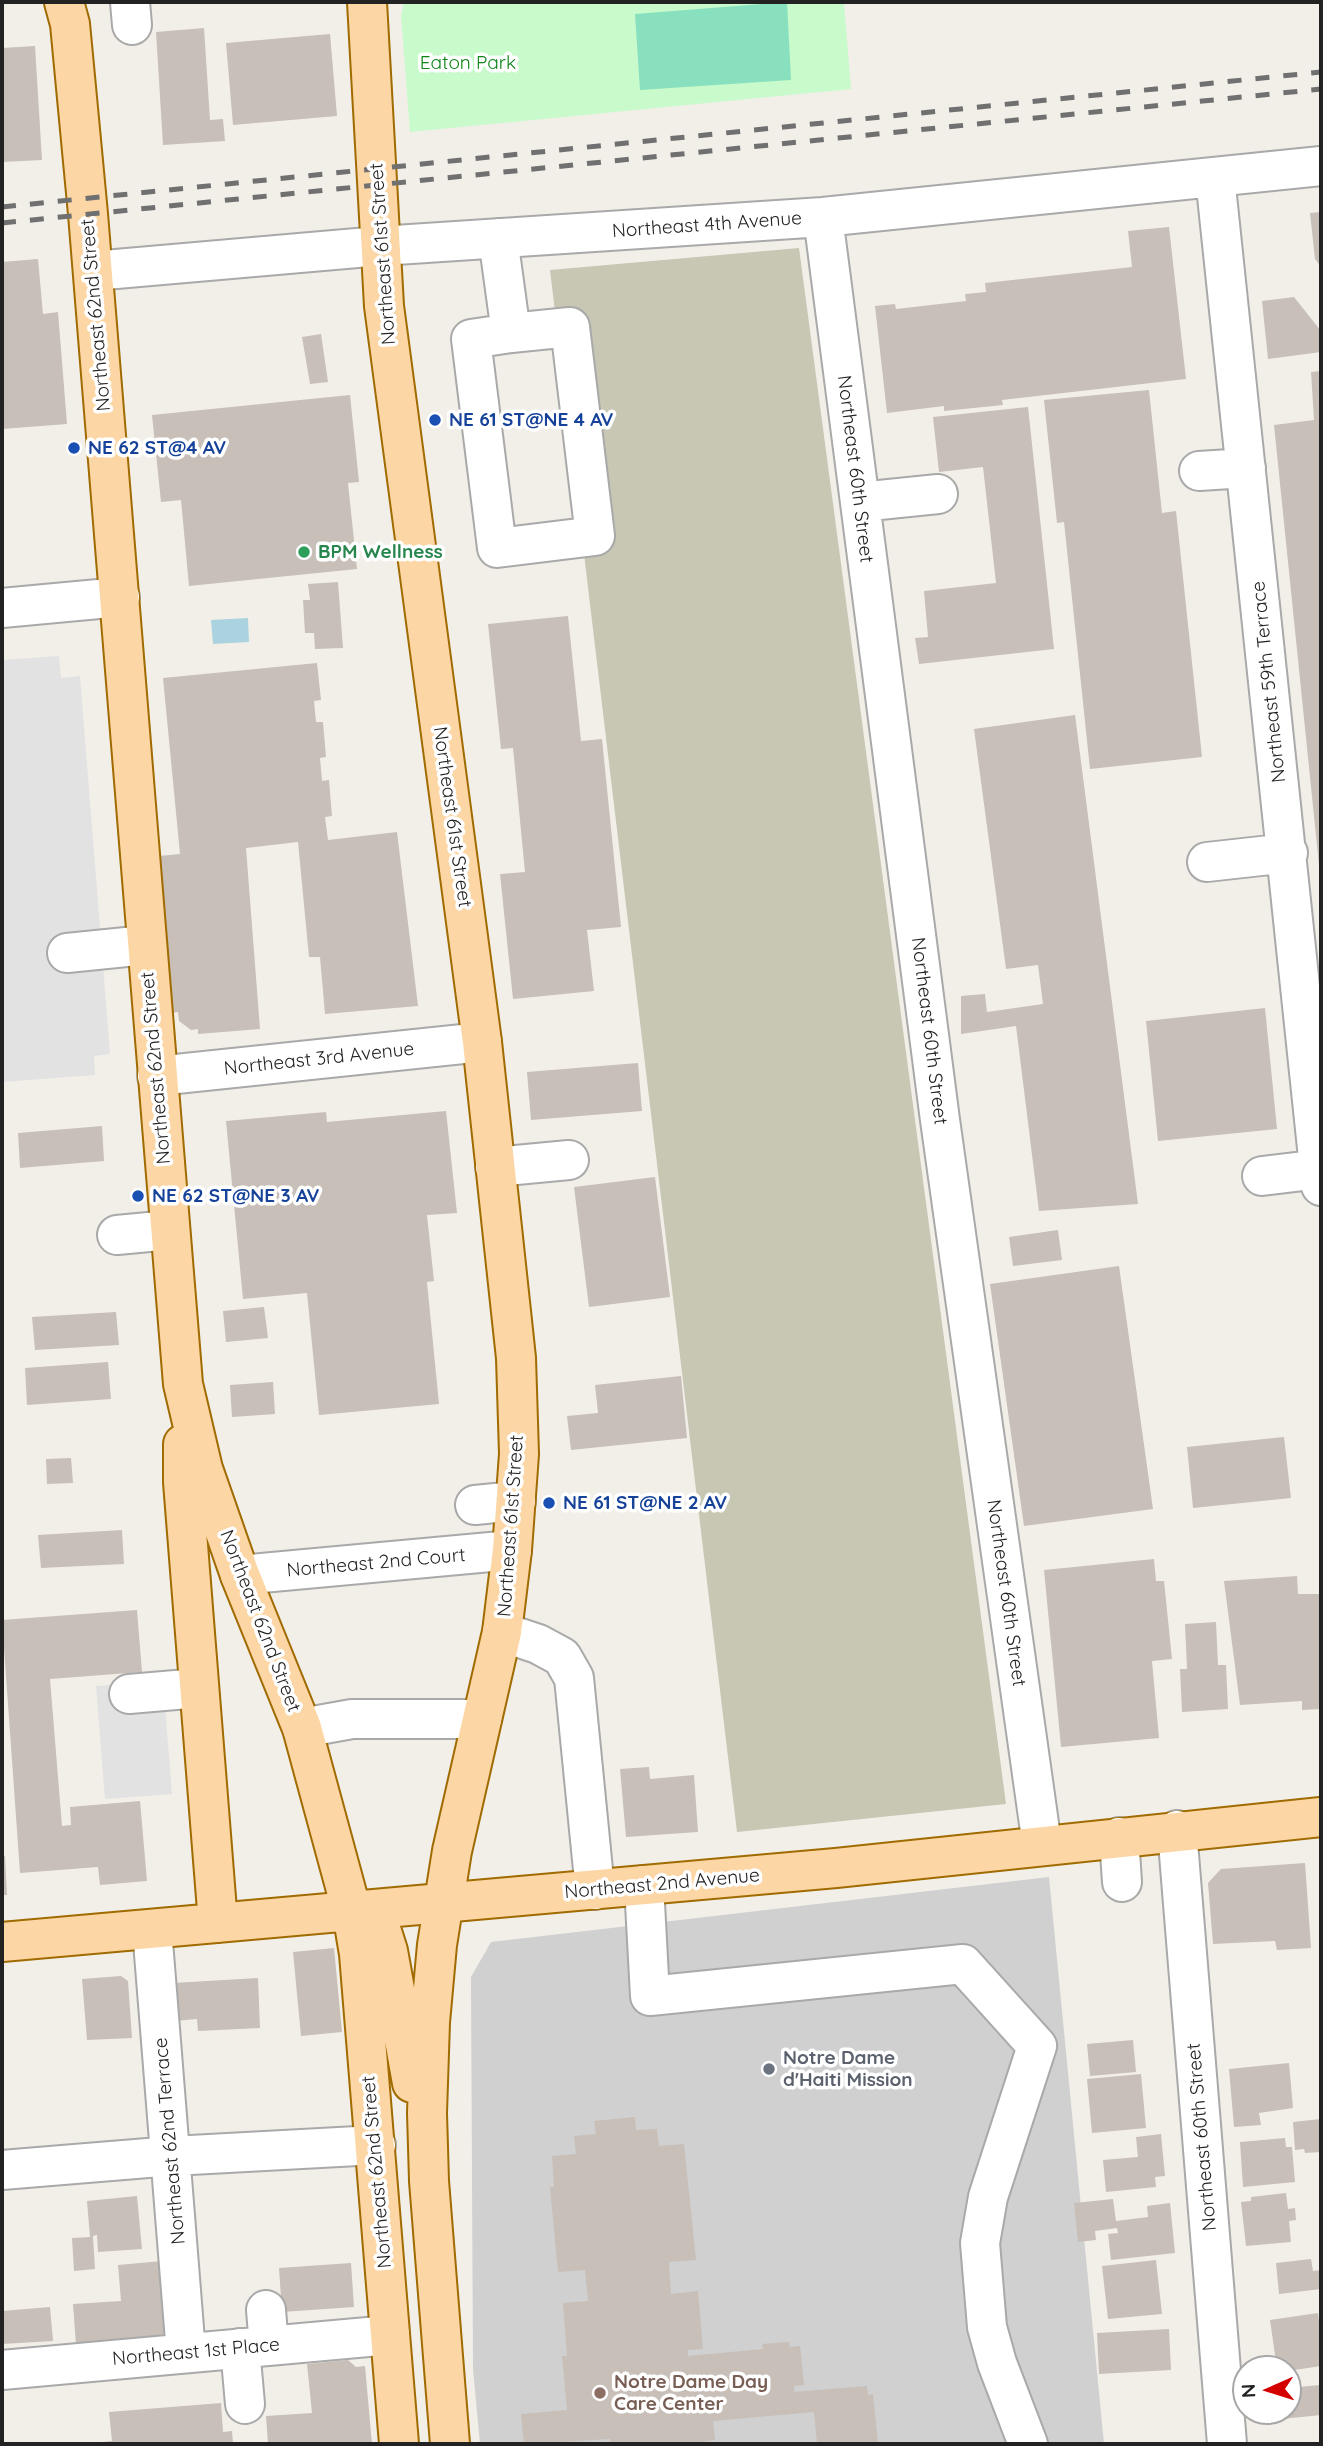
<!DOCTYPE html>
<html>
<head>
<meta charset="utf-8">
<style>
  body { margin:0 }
  #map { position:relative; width:1323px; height:2446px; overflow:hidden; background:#f2efe9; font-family:Quicksand,sans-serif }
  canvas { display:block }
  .frame { position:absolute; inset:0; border:4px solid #222; pointer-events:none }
  .north { position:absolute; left:1232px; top:2355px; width:70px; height:70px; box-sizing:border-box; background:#fff; border:2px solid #a7a7a7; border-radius:50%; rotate:267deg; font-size:19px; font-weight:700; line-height:28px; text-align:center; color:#222 }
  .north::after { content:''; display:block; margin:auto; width:24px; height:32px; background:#d40000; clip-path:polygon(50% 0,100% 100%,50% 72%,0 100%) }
</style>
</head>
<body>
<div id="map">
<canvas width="1323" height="2446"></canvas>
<div class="frame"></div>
<div class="north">N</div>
</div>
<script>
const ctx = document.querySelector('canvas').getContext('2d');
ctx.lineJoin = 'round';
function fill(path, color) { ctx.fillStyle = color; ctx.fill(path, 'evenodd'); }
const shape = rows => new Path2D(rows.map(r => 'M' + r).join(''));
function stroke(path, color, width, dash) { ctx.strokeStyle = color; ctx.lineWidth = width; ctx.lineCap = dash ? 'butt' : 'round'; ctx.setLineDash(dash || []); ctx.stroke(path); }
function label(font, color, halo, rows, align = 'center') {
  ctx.font = font + ' Quicksand,sans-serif'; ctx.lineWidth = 7; ctx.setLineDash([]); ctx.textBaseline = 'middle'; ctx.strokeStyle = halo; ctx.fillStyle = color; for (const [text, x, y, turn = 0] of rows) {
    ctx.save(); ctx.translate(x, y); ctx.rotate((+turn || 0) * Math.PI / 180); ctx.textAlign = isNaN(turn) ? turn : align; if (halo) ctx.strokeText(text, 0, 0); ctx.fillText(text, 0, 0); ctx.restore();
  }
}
fill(shape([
  [1049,1877,1104,2444,480,2444,473,2369,471,1977,491,1942]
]), '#d0d0d0');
fill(shape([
  [799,248,1006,1804,737,1832,550,270]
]), '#c7c7b4');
fill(shape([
  [404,2,844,2,851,89,410,132,401,16]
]), '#c8facc');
fill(shape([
  [787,2,791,80,640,90,635,14]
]), '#88e0be');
fill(shape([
  [59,656,61,678,80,676,110,1054,94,1056,95,1075,2,1082,2,660],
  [163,1681,172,1794,105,1799,96,1686]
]), '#e2e2e2');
fill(shape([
  [248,618,249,642,213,644,211,620]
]), '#aad3df');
fill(shape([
  [204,28,210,120,223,119,225,141,163,145,156,32],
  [330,34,337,116,233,125,226,43],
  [35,46,42,160,2,162,2,48],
  [1321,212,1321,267,1315,259,1310,213],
  [1169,227,1186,379,1002,400,1003,405,944,411,944,406,887,413,875,306,895,304,896,309,966,301,965,294,986,292,985,283,1132,267,1128,231],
  [38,259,43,314,58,312,67,424,2,429,2,262],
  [1294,297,1321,331,1321,352,1268,359,1262,301],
  [321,334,328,382,310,384,302,337],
  [1321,371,1321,865,1319,865,1274,425,1314,420,1311,372],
  [1149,390,1162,513,1176,511,1202,757,1090,769,1064,522,1057,523,1044,400],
  [350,395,359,482,348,483,357,569,189,586,181,500,161,502,152,415],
  [1028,407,1054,649,919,664,915,638,928,637,924,591,996,583,983,467,939,472,933,417],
  [338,582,343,648,315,649,314,633,305,633,303,600,310,600,308,584],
  [568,616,581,741,602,739,621,927,587,930,594,991,513,999,500,874,525,872,513,748,501,749,488,624],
  [317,663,321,700,314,701,316,722,323,722,326,757,320,758,322,781,329,780,332,816,325,817,328,840,397,832,418,1006,325,1014,320,957,309,957,298,842,246,848,260,1029,198,1034,198,1029,191,1030,179,1021,178,1012,172,1013,159,856,180,854,163,678],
  [1075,715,1138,1204,1039,1211,1016,1026,961,1034,961,996,985,994,987,1012,1043,1004,1038,965,1006,969,974,729],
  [1265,1008,1277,1129,1158,1141,1146,1021],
  [638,1063,642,1111,531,1120,527,1072],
  [446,1111,457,1213,427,1215,434,1281,427,1282,439,1404,319,1415,307,1293,243,1299,226,1121,326,1112,327,1122],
  [102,1126,104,1161,20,1168,18,1133],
  [655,1177,670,1297,589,1307,574,1187],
  [1058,1230,1062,1260,1013,1266,1009,1237],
  [1119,1266,1153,1509,1024,1526,990,1284],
  [264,1307,268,1338,226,1342,223,1311],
  [116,1312,119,1345,35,1350,32,1317],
  [108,1362,111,1399,27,1405,25,1368],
  [681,1376,687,1438,571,1450,567,1416,598,1413,595,1385],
  [273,1382,275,1414,232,1417,230,1385],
  [1284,1437,1291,1498,1193,1508,1187,1447],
  [71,1458,73,1483,47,1484,46,1459],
  [122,1530,124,1564,41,1568,38,1535],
  [1154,1559,1156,1581,1164,1581,1172,1659,1152,1661,1159,1738,1061,1747,1044,1570],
  [1297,1576,1298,1594,1321,1594,1321,1709,1302,1710,1302,1701,1240,1705,1224,1581],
  [137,1610,142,1672,50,1679,62,1826,71,1825,70,1807,140,1801,147,1881,100,1885,98,1867,20,1873,2,1620],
  [1216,1622,1218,1665,1226,1665,1228,1709,1182,1712,1180,1669,1187,1669,1185,1624],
  [649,1767,650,1779,694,1775,698,1832,626,1837,620,1769],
  [2,1856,5,1856,7,1895,2,1895],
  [1305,1863,1311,1948,1277,1950,1275,1941,1213,1944,1208,1883,1221,1869],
  [334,1948,342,2032,301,2036,293,1952],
  [121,1976,128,1981,132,2038,87,2040,82,1979],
  [258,1978,260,2028,198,2031,197,2019,175,2021,173,1983],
  [1133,2040,1136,2072,1090,2076,1087,2044],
  [1289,2063,1293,2108,1259,2113,1261,2125,1234,2127,1229,2069],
  [1141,2074,1146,2128,1092,2133,1087,2079],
  [635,2117,636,2130,657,2129,659,2146,684,2144,696,2260,669,2262,671,2294,698,2291,703,2349,688,2350,688,2356,763,2349,762,2344,789,2342,790,2347,800,2346,804,2385,794,2386,794,2392,867,2386,868,2395,873,2394,878,2444,817,2444,814,2412,713,2421,715,2440,686,2444,611,2444,610,2439,524,2444,521,2414,567,2410,562,2356,567,2356,563,2303,588,2301,585,2270,558,2272,550,2187,554,2187,552,2156,576,2154,574,2136,596,2134,594,2121],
  [1321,2119,1321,2152,1305,2153,1304,2149,1295,2150,1293,2122],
  [1161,2134,1165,2176,1155,2177,1156,2187,1106,2192,1103,2160,1138,2157,1136,2137],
  [1285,2138,1286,2147,1292,2147,1295,2182,1243,2187,1240,2142],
  [1286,2193,1288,2209,1295,2208,1296,2220,1289,2221,1291,2242,1246,2246,1241,2202,1251,2201,1251,2197],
  [137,2196,142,2249,98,2252,97,2235,93,2236,95,2269,74,2271,72,2238,90,2237,87,2201],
  [1113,2199,1116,2221,1148,2217,1147,2206,1170,2203,1175,2253,1111,2260,1108,2234,1118,2233,1117,2228,1095,2231,1096,2240,1078,2242,1074,2203],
  [1311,2259,1313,2271,1321,2270,1321,2289,1279,2294,1276,2263],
  [1156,2260,1162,2314,1108,2319,1102,2266],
  [162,2261,167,2339,76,2345,73,2304,121,2301,118,2265],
  [351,2263,354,2307,282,2312,279,2268],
  [50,2307,53,2341,2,2344,2,2311],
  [1318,2313,1321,2335,1321,2366,1288,2371,1277,2369,1270,2320],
  [1169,2329,1171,2370,1099,2374,1097,2333],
  [348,2360,356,2367,365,2366,372,2444,268,2444,266,2416,312,2413,307,2364],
  [1320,2385,1321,2415,1262,2421,1261,2411,1288,2411,1288,2388],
  [221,2403,223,2432,232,2431,233,2444,102,2444,102,2442,112,2441,109,2412]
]), '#c7bfb8');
const minor = shape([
  [130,2,132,25],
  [1215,177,1321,1186],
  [823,217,940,1120,1042,1845],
  [498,238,511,333,471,339,497,548,595,536,570,327,511,333],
  [93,271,380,246,823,217,1321,166],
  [1199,471,1246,468],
  [860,502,938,494],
  [2,608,120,597],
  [1207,862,1288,853],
  [67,953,146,945],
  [157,1076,482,1042],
  [495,1167,569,1160],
  [1262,1176,1320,1169],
  [117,1235,170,1230],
  [475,1505,516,1501],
  [240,1575,512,1550],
  [502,1632,538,1644,562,1657,574,1678,595,1890],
  [129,1694,199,1688],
  [302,1728,352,1719,482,1719],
  [1177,1830,1227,2444],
  [1119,1837,1122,1882],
  [644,1885,650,1996,963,1964,1037,2046,988,2197,980,2243,987,2327,997,2363,1028,2444],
  [152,1929,186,2353],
  [2,2170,172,2156,376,2145],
  [266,2310,269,2346],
  [240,2348,245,2404],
  [2,2370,390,2335]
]);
const major = shape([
  [64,2,70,24,88,214,183,1384,203,1469,240,1575,302,1728,352,1912,359,1954,399,2444],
  [367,2,384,306,482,1042,516,1358,519,1454,512,1550,502,1632,452,1851,437,1945,430,2022,427,2113,429,2181,450,2444],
  [183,1444,183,1482,218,1923],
  [352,1912,371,1919,382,1932,388,1951,412,2083],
  [2,1942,836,1868,1321,1817]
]);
stroke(minor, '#a9a9a9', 42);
stroke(major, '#a06b00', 42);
stroke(minor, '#fff', 38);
stroke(major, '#fcd6a4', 38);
stroke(shape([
  [2,207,1321,72],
  [2,223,1321,89]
]), '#707070', 5, [14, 14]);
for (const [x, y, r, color] of [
  [435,420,7,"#1a4fb4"],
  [74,448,7,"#1a4fb4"],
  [304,552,7,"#2e9e5b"],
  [138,1196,7,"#1a4fb4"],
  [549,1503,7,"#1a4fb4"],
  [769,2069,7,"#6b7280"],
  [600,2393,7,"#8d6e63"]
]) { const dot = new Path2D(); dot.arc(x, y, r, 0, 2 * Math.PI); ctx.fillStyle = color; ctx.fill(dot); stroke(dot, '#fff', 2.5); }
label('19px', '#0c8416', '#fff', [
  ["Eaton Park",468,63]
]);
label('19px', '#222', '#fff', [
  ["Northeast 4th Avenue",707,225,-4],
  ["Northeast 61st Street",383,254,-94],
  ["Northeast 62nd Street",96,315,-95],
  ["Northeast 60th Street",855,469,83],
  ["Northeast 59th Terrace",1269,682,-96],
  ["Northeast 61st Street",452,817,82],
  ["Northeast 60th Street",929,1031,83],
  ["Northeast 3rd Avenue",319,1059,-6],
  ["Northeast 62nd Street",156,1068,-95],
  ["Northeast 61st Street",511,1526,-86],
  ["Northeast 2nd Court",376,1563,-5],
  ["Northeast 60th Street",1006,1593,82],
  ["Northeast 62nd Street",260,1621,69],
  ["Northeast 2nd Avenue",662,1884,-5],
  ["Northeast 60th Street",1202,2137,-95],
  ["Northeast 62nd Terrace",170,2141,-95],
  ["Northeast 62nd Street",377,2172,-95],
  ["Northeast 1st Place",196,2352,-5]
]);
label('bold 19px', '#164399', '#fff', [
  ["NE 61 ST@NE 4 AV",449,420],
  ["NE 62 ST@4 AV",88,448],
  ["NE 62 ST@NE 3 AV",152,1196],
  ["NE 61 ST@NE 2 AV",563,1503]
], 'left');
label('bold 19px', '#27864d', '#fff', [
  ["BPM Wellness",318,552]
], 'left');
label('bold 19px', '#5b616d', '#fff', [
  ["Notre Dame",783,2058],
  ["d'Haiti Mission",783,2080]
], 'left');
label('bold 19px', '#785e54', '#fff', [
  ["Notre Dame Day",614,2382],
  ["Care Center",614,2404]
], 'left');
</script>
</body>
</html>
